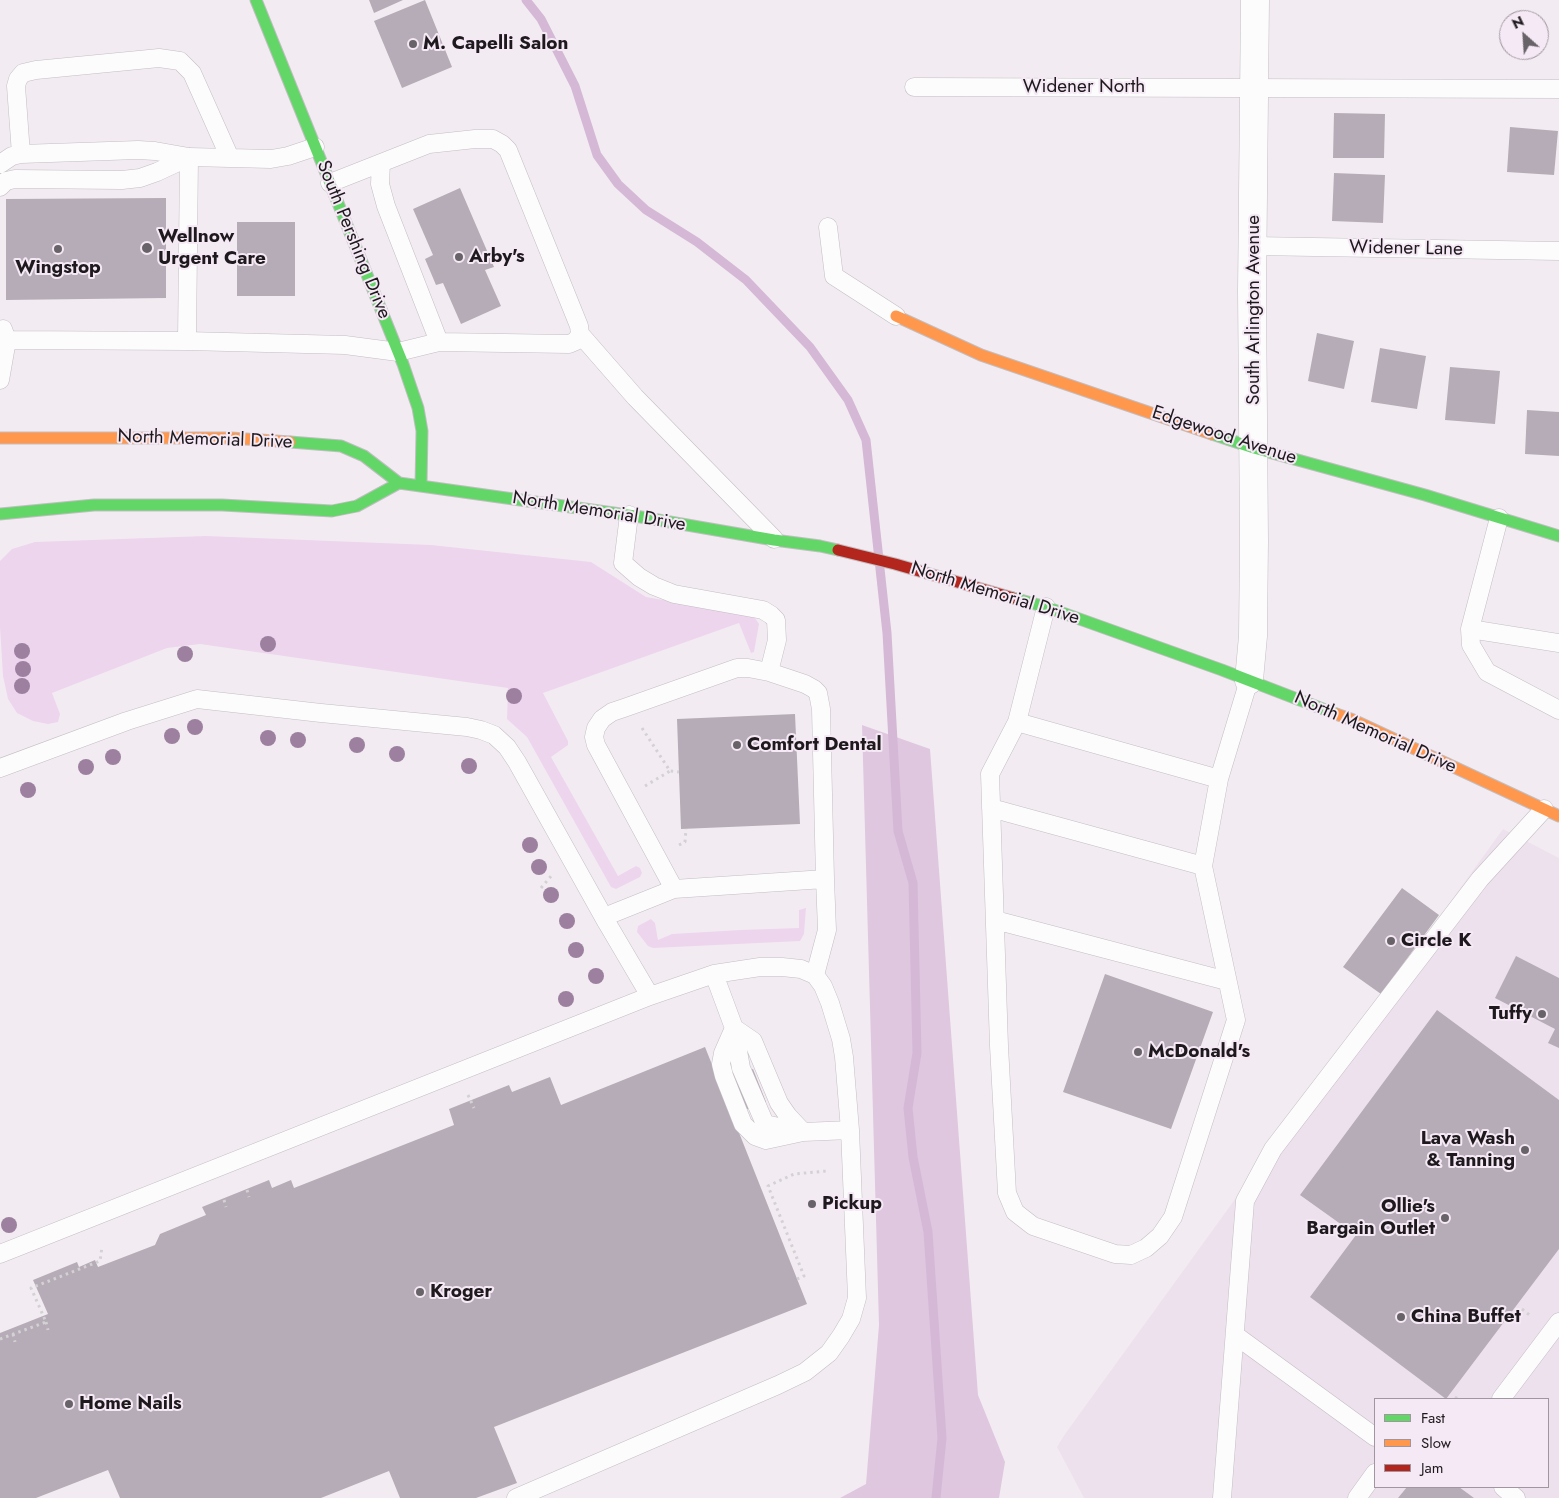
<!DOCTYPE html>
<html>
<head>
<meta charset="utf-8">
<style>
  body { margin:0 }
  #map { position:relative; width:1559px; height:1498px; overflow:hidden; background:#f2ecf2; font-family:Jost,sans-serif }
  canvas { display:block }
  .legend { position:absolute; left:1374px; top:1398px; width:175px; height:90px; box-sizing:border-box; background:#f5e9f5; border:1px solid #9f969f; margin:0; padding:6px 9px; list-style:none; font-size:15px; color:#1d191d }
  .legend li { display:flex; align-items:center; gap:10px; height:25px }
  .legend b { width:25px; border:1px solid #9f969f }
  .north { position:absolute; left:1499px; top:10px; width:50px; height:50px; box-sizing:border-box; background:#f5e9f5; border:1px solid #9f969f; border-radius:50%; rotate:334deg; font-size:14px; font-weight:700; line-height:20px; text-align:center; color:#1d191d }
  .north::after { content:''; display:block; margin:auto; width:18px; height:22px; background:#686368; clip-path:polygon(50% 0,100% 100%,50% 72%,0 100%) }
</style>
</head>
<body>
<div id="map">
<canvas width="1559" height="1498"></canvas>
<ul class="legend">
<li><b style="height:6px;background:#63d668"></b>Fast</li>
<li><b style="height:6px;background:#ff974d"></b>Slow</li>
<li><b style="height:6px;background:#b3261e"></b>Jam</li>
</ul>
<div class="north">N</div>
</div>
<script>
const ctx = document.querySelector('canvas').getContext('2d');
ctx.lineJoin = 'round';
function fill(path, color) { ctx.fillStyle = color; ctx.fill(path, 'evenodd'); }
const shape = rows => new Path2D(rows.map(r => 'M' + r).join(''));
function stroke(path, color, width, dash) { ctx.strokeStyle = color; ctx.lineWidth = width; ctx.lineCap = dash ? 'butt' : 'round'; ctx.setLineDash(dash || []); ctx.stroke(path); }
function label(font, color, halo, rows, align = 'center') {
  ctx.font = font + ' Jost,sans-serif'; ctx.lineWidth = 4; ctx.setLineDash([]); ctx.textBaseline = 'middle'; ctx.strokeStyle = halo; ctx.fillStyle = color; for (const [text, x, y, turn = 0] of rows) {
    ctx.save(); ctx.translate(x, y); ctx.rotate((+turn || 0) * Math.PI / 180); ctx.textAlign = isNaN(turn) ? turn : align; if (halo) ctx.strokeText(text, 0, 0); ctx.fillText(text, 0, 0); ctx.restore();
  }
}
fill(shape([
  [1503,829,1559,858,1559,1498,1084,1498,1057,1447,1065,1434],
  [1375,1399,1548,1399,1548,1487,1375,1487]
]), '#ede1ee');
fill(shape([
  [206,536,431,545,591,562,646,597,743,614,755,618,759,624,754,652,751,653,739,623,543,693,568,741,568,745,551,757,618,876,636,866,640,868,642,873,640,877,616,889,611,887,527,737,507,719,508,688,200,644,167,648,52,693,60,714,58,722,48,724,33,721,17,713,8,699,3,676,0,627,0,561,12,549,35,542],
  [806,908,804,934,800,941,653,948,648,946,637,932,638,926,651,919,655,923,658,940,672,934,740,930,799,928,799,910]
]), '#eed5ee');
fill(shape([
  [862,725,930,749,978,1395,1005,1462,999,1498,840,1498,866,1484,879,1325]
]), '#dfc7e0');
stroke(shape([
  [526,0,541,19,575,86,597,155,618,184,646,210,697,242,746,280,810,347,848,400,866,440,887,633,898,831,913,883,917,1053,908,1108,913,1157,928,1232,942,1438,936,1498]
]), '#d5b8d6', 9);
fill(shape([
  [369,0,403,0,374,13],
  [425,0,452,67,402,88,374,21],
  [1334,113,1385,114,1384,158,1333,158],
  [1510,127,1558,131,1554,175,1507,172],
  [1334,173,1385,175,1383,223,1332,221],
  [460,188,494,267,485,270,501,306,461,324,443,283,436,285,425,259,433,255,413,209],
  [166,198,166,298,6,300,6,199],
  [237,222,295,222,295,296,237,296],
  [1317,333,1354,341,1344,389,1308,381],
  [1380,348,1426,356,1417,409,1371,402],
  [1450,367,1500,371,1495,424,1445,420],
  [1527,410,1559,412,1559,456,1525,454],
  [795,714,800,824,681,829,677,719],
  [1402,888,1439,915,1381,994,1343,967],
  [1516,956,1559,978,1559,1048,1548,1043,1555,1029,1495,998],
  [1105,974,1213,1012,1171,1129,1063,1092],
  [1437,1010,1559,1100,1559,1249,1446,1399,1310,1297,1356,1235,1300,1195],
  [705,1047,719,1082,753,1069,766,1102,732,1115,807,1304,494,1427,517,1483,476,1498,400,1498,389,1471,321,1498,120,1498,108,1470,36,1498,0,1498,0,1333,48,1314,33,1280,77,1262,79,1267,95,1260,98,1267,155,1245,160,1234,206,1215,202,1207,269,1180,272,1188,291,1180,294,1188,454,1125,449,1109,509,1085,512,1092,550,1077,561,1105],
  [1407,1487,1459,1487,1474,1498,1398,1498]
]), '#b6acb7');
const lane = shape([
  [914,87,1559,89],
  [21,154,16,86,18,79,23,73,36,70,159,58,180,61,192,73,230,158],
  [381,163,380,184,386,206,439,342],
  [0,164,12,156,21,154,138,150,155,151,189,157,271,159,288,156,315,147],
  [0,187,6,181,15,179,122,180,140,178,157,172,189,157,187,341],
  [828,227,834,276,896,316],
  [1253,246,1559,251],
  [0,334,7,340,187,341,345,345,398,352,439,342,569,344,576,341,580,334,579,326,508,150,502,144,493,139,475,139,429,144,330,183],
  [580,334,635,397,774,539],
  [0,380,7,340,3,329],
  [629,515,623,563,639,577,654,586,674,594,763,610,771,615,776,620,777,640,769,672],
  [1499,518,1470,629,1471,645,1487,672,1559,710],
  [1046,607,1017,722,1219,779,1249,680],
  [1470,629,1559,643],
  [1017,722,990,774,999,1046,1007,1193,1015,1212,1033,1226,1115,1254,1131,1255,1146,1248,1160,1236,1173,1217,1236,1020,1203,866,1219,779],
  [0,768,127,721,197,699,321,713,467,727,481,730,494,735,507,747,517,762,607,923,650,996,714,974,760,967,782,967,801,969,815,975,827,930,825,879],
  [991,808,1203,866],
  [604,917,674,889,596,745,594,737,596,728,602,719,612,712,624,708,737,668,748,668,769,672,805,684,814,689,818,693,821,709,825,879,674,889],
  [995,920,1227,981],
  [714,974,734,1028,753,1041,779,1103,788,1116,803,1132,850,1130],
  [734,1028,723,1053,721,1064,724,1076,743,1124,755,1136,766,1140,803,1132],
  [734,1028,741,1068,765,1124,797,1131],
  [0,1254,650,996],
  [1235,1335,1375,1437],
  [1501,1399,1559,1322],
  [1503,1487,1516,1498],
  [516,1498,778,1385,805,1372,829,1353,841,1336,851,1319,857,1298,850,1130,844,1057,841,1039,830,1003,823,986,815,975],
  [1222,1498,1245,1201,1273,1149,1480,879,1544,809],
  [1357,1498,1375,1473]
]);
const street = shape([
  [1249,680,1253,636,1254,541,1252,291,1255,0]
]);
const fast = shape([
  [256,0,403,364,418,408,422,431,421,485],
  [1212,434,1254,448,1425,495,1559,536],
  [290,442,341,446,364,456,399,483,635,516,774,540,820,546,838,550],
  [0,514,94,505,222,505,332,511,357,506,399,483],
  [1013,598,1046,607,1222,670,1336,714]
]);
const slow = shape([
  [896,316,981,355,1212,434],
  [0,438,231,438,290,442],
  [1336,714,1353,720,1559,816]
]);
const jam = shape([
  [838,550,895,564,1013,598]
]);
stroke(lane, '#c2bec2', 19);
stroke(street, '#c2bec2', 29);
stroke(fast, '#c2bec2', 13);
stroke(slow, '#c2bec2', 13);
stroke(jam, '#c2bec2', 13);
stroke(shape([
  [642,728,670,771,679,772],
  [645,786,670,771],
  [679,845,685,842,686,829],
  [541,888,552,875],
  [468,1095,474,1108],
  [247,1190,249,1197],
  [224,1200,226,1207],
  [797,1279,804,1276,768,1186,794,1174,827,1171],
  [1522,1309,1532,1317],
  [46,1322,48,1330],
  [13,1334,15,1342],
  [0,1339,46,1322,31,1288,100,1261,102,1247],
  [1455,1397,1458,1399]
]), '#d3d1d3', 3, [2.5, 4]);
stroke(lane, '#fdfcfd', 18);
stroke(street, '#fdfcfd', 28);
stroke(fast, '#63d668', 11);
stroke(slow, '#ff974d', 11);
stroke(jam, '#b3261e', 11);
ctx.fillStyle = '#9d809f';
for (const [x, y] of [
  [268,644],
  [22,651],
  [185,654],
  [23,669],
  [22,686],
  [514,696],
  [195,727],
  [172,736],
  [268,738],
  [298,740],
  [357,745],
  [397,754],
  [113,757],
  [469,766],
  [86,767],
  [28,790],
  [530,845],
  [539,867],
  [551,895],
  [567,921],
  [576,950],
  [596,976],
  [566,999],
  [9,1225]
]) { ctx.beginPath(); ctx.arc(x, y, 8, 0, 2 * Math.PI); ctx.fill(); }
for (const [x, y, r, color] of [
  [413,44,5,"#686368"],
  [147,248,6,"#686368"],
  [58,249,5,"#686368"],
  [459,257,5,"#686368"],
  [737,745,5,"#686368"],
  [1391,941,5,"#686368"],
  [1542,1014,5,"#686368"],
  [1138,1052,5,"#686368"],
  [1525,1150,5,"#686368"],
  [812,1204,5,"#686368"],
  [1445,1218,5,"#686368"],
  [420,1292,5,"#686368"],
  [1401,1317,5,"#686368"],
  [69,1404,5,"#686368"]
]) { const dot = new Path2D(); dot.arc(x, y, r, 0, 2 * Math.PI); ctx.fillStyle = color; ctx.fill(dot); stroke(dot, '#f5e9f5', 2); }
label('bold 19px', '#1d191d', '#f5e9f5', [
  ["M. Capelli Salon",423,44],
  ["Wellnow",158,237],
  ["Urgent Care",158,259],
  ["Arby's",469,257],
  ["Wingstop",58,268,"center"],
  ["Comfort Dental",747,745],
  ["Circle K",1401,941],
  ["Tuffy",1532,1014,"right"],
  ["McDonald's",1148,1052],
  ["Lava Wash",1515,1139,"right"],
  ["& Tanning",1515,1161,"right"],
  ["Pickup",822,1204],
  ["Ollie's",1435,1207,"right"],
  ["Bargain Outlet",1435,1229,"right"],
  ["Kroger",430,1292],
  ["China Buffet",1411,1317],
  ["Home Nails",79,1404]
], 'left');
label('19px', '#1d191d', '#f5e9f5', [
  ["Widener North",1084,87],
  ["South Pershing Drive",353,240,68],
  ["Widener Lane",1406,249,1],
  ["South Arlington Avenue",1254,310,-90],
  ["Edgewood Avenue",1224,436,18],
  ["North Memorial Drive",205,440,2],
  ["North Memorial Drive",599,512,9],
  ["North Memorial Drive",995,594,17],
  ["North Memorial Drive",1375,733,24]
]);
</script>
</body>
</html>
